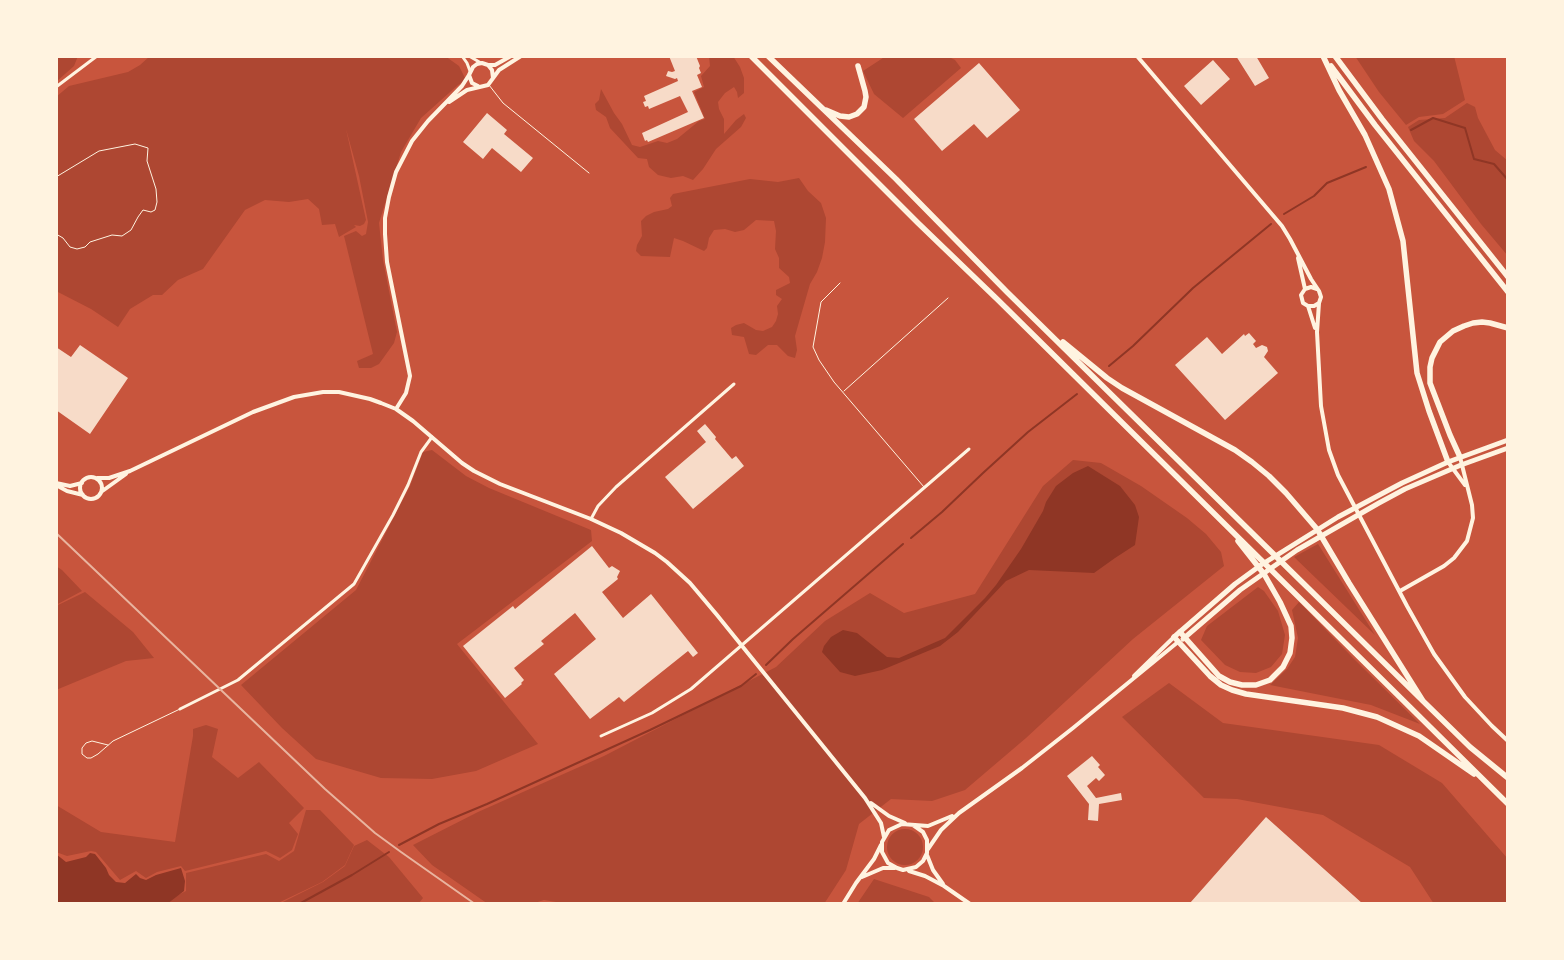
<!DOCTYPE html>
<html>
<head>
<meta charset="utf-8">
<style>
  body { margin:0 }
  #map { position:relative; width:1564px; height:960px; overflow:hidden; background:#c8553d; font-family:Figtree,sans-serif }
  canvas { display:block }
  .frame { position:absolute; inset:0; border:58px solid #fff3e0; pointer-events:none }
</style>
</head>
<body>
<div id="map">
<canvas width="1564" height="960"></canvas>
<div class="frame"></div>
</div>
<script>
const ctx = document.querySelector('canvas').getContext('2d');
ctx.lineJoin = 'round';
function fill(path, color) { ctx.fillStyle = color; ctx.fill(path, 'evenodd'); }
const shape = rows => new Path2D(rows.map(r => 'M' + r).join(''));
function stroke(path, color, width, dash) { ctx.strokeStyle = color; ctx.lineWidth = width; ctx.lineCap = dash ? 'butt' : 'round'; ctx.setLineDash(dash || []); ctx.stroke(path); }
fill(shape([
  [56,56,78,56,74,66,56,82],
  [150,56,445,56,459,66,466,80,458,85,421,118,401,152,379,223,383,260,397,332,394,343,379,364,371,368,359,368,357,361,373,354,344,236,356,231,362,236,366,234,368,222,359,176,346,129,366,220,364,224,360,226,354,225,356,227,339,237,335,224,322,225,319,209,308,199,289,202,265,200,245,210,203,269,178,280,162,295,153,295,130,309,118,327,91,309,56,291,56,97,69,86,128,72,140,65],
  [709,56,733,56,740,67,744,78,744,93,738,98,737,92,734,87,725,93,718,102,719,109,724,119,724,134,736,120,744,114,746,118,741,127,716,149,703,169,693,180,683,176,671,178,658,175,649,167,647,159,638,158,610,128,606,117,596,110,595,104,599,100,601,89,614,113,622,124,632,145,640,147,658,141,667,143,677,139,699,121,705,119,694,92,704,87,701,76,710,66],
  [886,56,947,56,955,60,961,68,903,118,874,94,863,71],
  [1355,56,1454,56,1465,100,1443,114,1419,117,1406,125,1379,92],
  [1467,103,1475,107,1478,118,1495,150,1508,161,1508,256,1481,224,1434,161,1414,141,1408,127,1419,120,1445,118],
  [799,178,808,191,821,203,826,218,825,242,822,258,817,272,810,284,799,322,795,336,797,350,795,358,788,356,777,345,768,345,756,355,749,354,744,337,732,335,731,328,736,325,744,323,756,330,763,331,772,327,776,321,778,314,777,306,782,299,776,295,776,290,790,283,789,277,779,268,779,258,775,249,776,231,774,221,756,220,744,230,735,232,725,229,714,230,709,238,707,248,704,251,683,241,674,238,670,257,641,256,636,251,637,245,642,236,641,221,646,216,654,212,668,209,672,206,670,198,673,194,750,179,778,182],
  [432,450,466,476,489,488,591,530,592,541,457,644,538,744,476,771,432,779,381,778,316,759,282,728,241,685,356,590,410,486,423,452],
  [1073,460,1101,463,1141,486,1187,518,1206,534,1221,552,1224,566,1133,639,1026,738,965,790,932,801,891,799,859,824,846,870,824,904,568,904,544,900,531,904,488,904,432,865,413,845,478,812,604,756,776,667,825,621,870,593,904,613,975,594,1043,486],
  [1318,544,1375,635,1294,557],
  [56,566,62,570,82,591,56,605],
  [1258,587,1264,591,1278,611,1285,635,1282,654,1271,667,1256,673,1240,672,1225,665,1201,640,1207,626],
  [85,592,133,632,154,658,126,661,56,690,56,606],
  [1299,602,1354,659,1420,724,1371,705,1270,685,1287,669,1295,657,1298,638,1292,610],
  [1169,683,1223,723,1379,745,1442,783,1508,859,1508,904,1434,904,1410,867,1323,815,1237,799,1204,798,1122,717],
  [206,725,218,729,212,757,238,778,259,762,304,808,289,823,298,834,292,850,280,858,266,851,185,871,181,866,157,872,146,878,136,871,120,880,96,852,91,851,67,856,56,852,56,805,101,832,175,842,193,736,193,729],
  [306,810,320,810,354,845,345,865,322,882,276,904,167,904,172,898,186,891,186,873,266,854,279,861,294,851],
  '887 847a18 18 0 1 1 36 0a18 18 0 1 1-36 0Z',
  [367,840,389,857,423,898,418,904,279,904,323,882,345,866,354,846],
  [874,879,929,897,936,904,857,904]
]), '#ae4732');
fill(shape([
  [1088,466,1120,486,1135,505,1139,517,1135,545,1115,558,1094,573,1029,570,1006,581,958,632,940,646,882,670,855,676,840,672,822,652,824,646,831,637,843,630,857,633,887,657,899,658,945,638,985,598,996,585,1021,549,1043,511,1046,502,1056,486,1073,473],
  [90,853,95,854,106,868,109,875,116,882,125,883,136,874,140,878,146,880,156,875,181,868,185,881,184,891,167,904,56,904,56,854,66,862,86,857]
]), '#8f3625');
stroke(shape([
  [1411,130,1433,118,1465,128,1474,159,1494,164,1508,180],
  [1284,214,1314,196,1327,183,1366,167],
  [1109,366,1133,346,1193,288,1271,224],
  [911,538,942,512,983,473,1028,432,1077,394],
  [766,665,793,639,903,544],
  [399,845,439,824,487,804,650,730,741,686,756,674],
  [299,904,352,875,389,852]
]), '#8f3625', 2);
fill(shape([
  [669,56,696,56,700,66,699,68,701,73,697,75,702,87,692,91,704,118,648,142,647,140,645,141,642,133,688,112,680,96,649,109,648,106,645,107,643,102,646,101,644,96,678,81,677,78,675,79,666,76,668,71,672,72,675,71],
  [1236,56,1256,56,1269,78,1255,86],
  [1213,60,1230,79,1201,105,1184,86],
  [979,63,1020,110,987,138,974,124,942,151,914,119],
  [487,113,507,130,504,134,533,158,521,172,492,148,483,159,463,142],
  [1249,333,1256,341,1253,344,1256,348,1262,345,1267,347,1268,351,1264,357,1278,373,1225,420,1175,365,1207,337,1222,354,1244,334,1245,336],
  [80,345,128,378,90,434,56,410,56,347,71,357],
  [705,424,716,437,715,439,732,459,736,456,744,466,693,509,665,477,706,442,697,431],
  [592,546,609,568,612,566,620,571,617,577,618,579,602,592,623,618,651,594,698,653,693,657,688,651,624,702,619,697,590,719,554,674,596,639,575,613,541,641,544,644,514,668,524,680,521,683,522,684,505,698,463,646,513,606,515,609],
  [1092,756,1100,765,1098,767,1105,775,1099,781,1096,778,1087,786,1096,798,1121,793,1122,800,1099,804,1098,821,1088,820,1089,804,1067,776],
  [1266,817,1363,904,1191,904,1190,903]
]), '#f7dbc8');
stroke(shape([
  [56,177,99,151,135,144,148,148,147,161,156,189,157,202,155,210,151,212,143,210,138,217,131,230,122,236,112,235,90,242,85,247,77,249,70,247,63,238,56,234]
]), '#fff3e0', 1);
stroke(shape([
  [489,85,503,103,589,173],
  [840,283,821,302,813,347,819,360,834,382,924,487],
  [844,391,948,298],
  [108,745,92,741,86,743,82,748,82,754,87,758,91,758,98,754,113,741,180,709]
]), '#fff3e0', 1);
stroke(shape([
  [462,56,467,63,470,71],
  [469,56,481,63],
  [56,87,97,56],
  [591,519,598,506,616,487,734,384],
  [180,709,238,680,354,584,393,515,408,485,421,452,432,437],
  [601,736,652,713,691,689,969,449]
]), '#fff3e0', 3);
stroke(shape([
  [1137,56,1282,226,1290,239,1311,279,1319,291,1321,297,1319,303,1317,332,1321,406,1329,450,1338,475,1407,606,1434,654,1465,697,1492,726,1508,741],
  [488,65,495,65,511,56],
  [478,86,472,83,469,75,473,67,477,64,482,63,488,65,492,70,493,78],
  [449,102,467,90,488,85,499,70,521,56],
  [1298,258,1305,289],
  [1317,289,1311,287,1305,289,1301,295,1303,303,1308,306,1314,306,1319,303],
  [1308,306,1315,328],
  [396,409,406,393,410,376,387,262,385,234,385,218,389,197,396,172,412,141,428,121,462,86,469,75],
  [1448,462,1465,485],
  '80 488a11 11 0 1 1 22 0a11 11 0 1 1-22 0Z',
  [97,478,109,478,130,471,253,412,294,397,323,392,339,392,370,399,381,403,396,409,413,421,462,463,474,471,500,484,591,519,621,533,655,553,667,562,690,583,717,615,865,798,881,823,884,837],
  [56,483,70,486,82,483],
  [56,485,67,491,83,495],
  [101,492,126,474],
  [1400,591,1444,566,1454,558,1467,541,1473,518,1472,505,1460,457],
  [1134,676,1174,637],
  [871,803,889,816,905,823],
  [913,825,923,832,927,840,927,853,923,861,916,867,903,870,897,868,888,863,882,852,882,842,889,830,902,824,928,826,952,816],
  [928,849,941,830,959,813,1022,768,1073,728,1178,642],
  [927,855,933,870,943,884],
  [909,871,925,876,944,886,970,904],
  [862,877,883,868,895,868],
  [843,904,856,883,874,859,881,845]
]), '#fff3e0', 4);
stroke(shape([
  [1174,637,1235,584,1261,565,1338,517,1402,483,1448,462,1508,440],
  [1183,639,1240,590,1297,550,1379,503,1405,489,1461,465,1508,448]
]), '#fff3e0', 5);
stroke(shape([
  [751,56,918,223,998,300,1508,804],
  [768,56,896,179,1007,292,1423,701],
  [1323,56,1339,90,1365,135,1389,189,1403,241,1417,373,1429,411,1448,462],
  [1335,56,1382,119,1508,277],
  [1331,66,1375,125,1508,292],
  [826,110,840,116,849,117,857,114,864,107,866,97,865,91,858,66],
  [1063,342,1107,378,1122,388,1235,450,1252,462,1269,476,1286,493,1317,529,1349,583,1423,701,1470,747,1508,778],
  [1460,457,1450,435,1430,383,1430,367,1432,358,1440,342,1453,331,1464,326,1473,323,1482,322,1490,323,1508,328],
  [1180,632,1219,676,1230,682,1242,685,1256,685,1270,680,1283,667,1290,653,1292,638,1291,626,1280,602,1264,574,1238,541],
  [1174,637,1210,676,1221,685,1232,690,1246,694,1343,708,1377,717,1419,736,1474,774]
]), '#fff3e0', 5.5);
stroke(shape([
  [56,533,325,789,375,833,401,852,475,904]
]), '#e9b49f', 2);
</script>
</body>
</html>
